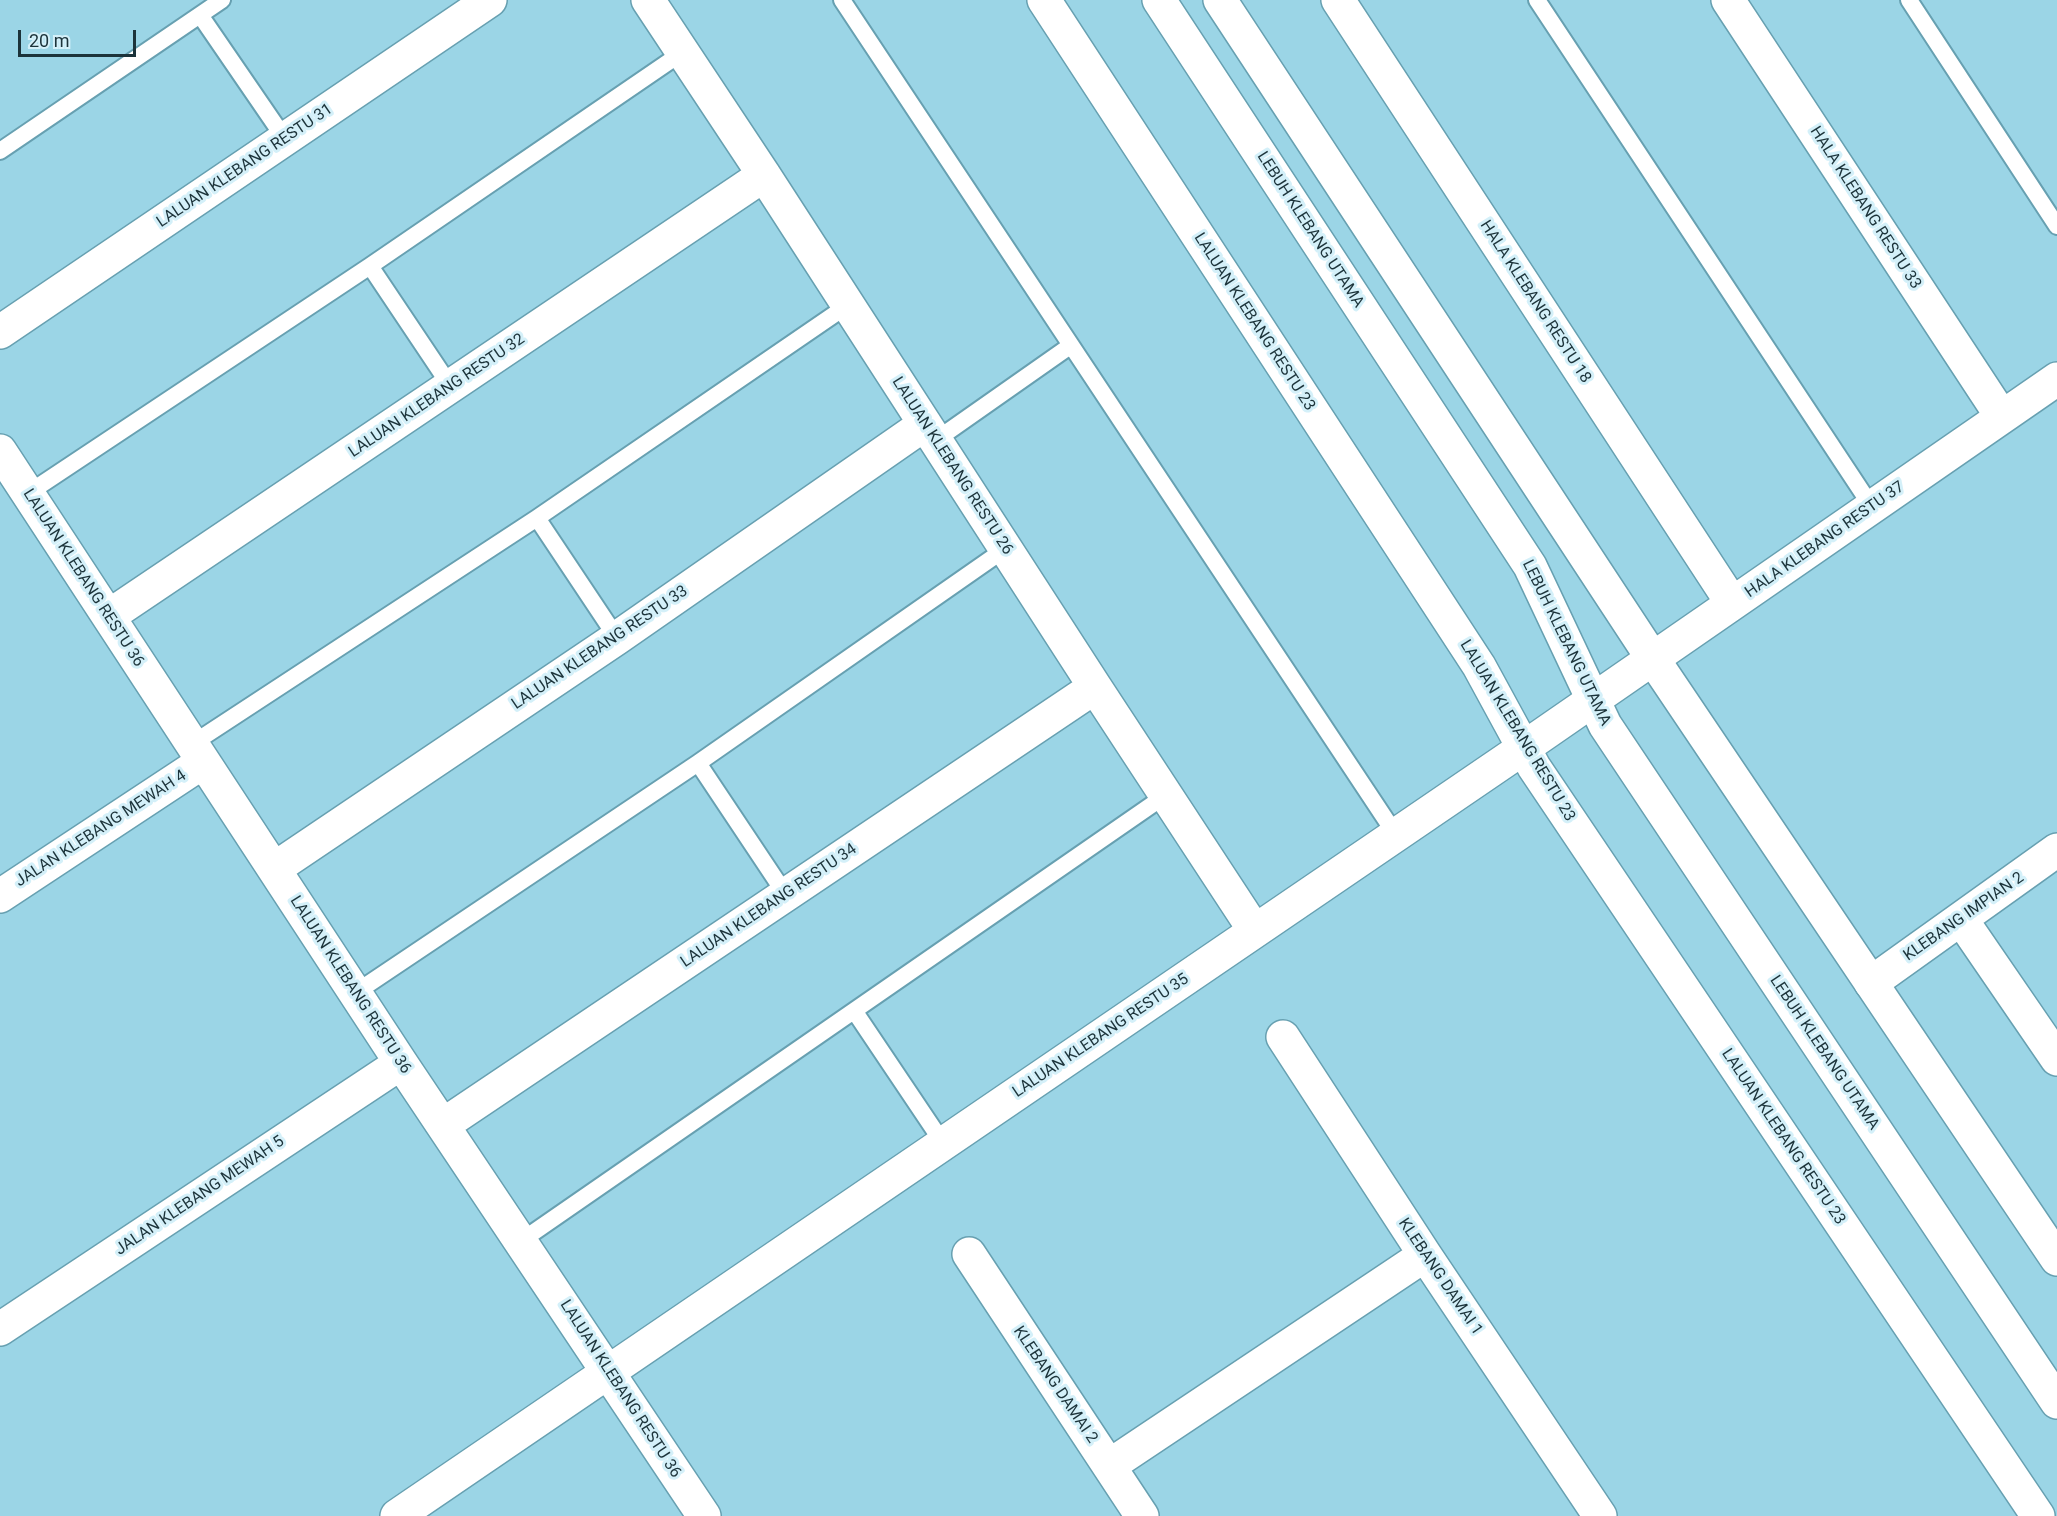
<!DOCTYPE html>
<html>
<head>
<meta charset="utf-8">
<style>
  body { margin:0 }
  #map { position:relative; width:2057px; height:1516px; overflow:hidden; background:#9bd5e6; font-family:Roboto,sans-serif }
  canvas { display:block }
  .scale { position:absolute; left:18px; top:30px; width:118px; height:27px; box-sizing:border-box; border:3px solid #1c333a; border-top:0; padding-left:8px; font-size:18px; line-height:21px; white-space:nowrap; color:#1c333a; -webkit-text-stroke:4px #d4f0f9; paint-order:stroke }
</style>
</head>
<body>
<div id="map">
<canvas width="2057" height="1516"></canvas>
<div class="scale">20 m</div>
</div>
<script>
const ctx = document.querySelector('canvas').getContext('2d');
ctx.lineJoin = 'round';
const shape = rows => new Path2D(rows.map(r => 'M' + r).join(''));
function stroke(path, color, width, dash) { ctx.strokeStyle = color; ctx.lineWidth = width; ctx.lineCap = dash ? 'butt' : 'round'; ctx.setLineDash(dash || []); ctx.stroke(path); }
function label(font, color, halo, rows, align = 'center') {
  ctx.font = font + ' Roboto,sans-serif'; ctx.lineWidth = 6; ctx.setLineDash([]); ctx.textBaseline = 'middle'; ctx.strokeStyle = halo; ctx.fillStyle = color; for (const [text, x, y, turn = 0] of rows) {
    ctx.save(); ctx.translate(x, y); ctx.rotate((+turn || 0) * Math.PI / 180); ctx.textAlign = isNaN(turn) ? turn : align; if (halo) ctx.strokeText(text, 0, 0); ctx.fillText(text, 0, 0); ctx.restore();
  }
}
const lane = shape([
  [842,0,1396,835],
  [1537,0,1872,507],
  [1909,0,2057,226],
  [200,15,285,139],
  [0,151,222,0],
  [370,266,451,387],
  [936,440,1070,346],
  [27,494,370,266,683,52],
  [537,518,617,638],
  [192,744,537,518,848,305],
  [698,763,786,895],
  [355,993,698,763,1005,549],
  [855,1012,943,1143],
  [521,1241,1166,795]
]);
const street = shape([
  [648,0,764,175,1095,687,1255,931],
  [1044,0,1479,666,1534,767,2038,1516],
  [1338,0,1732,603],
  [1728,0,2002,417],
  [0,332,490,0],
  [0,451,401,1063,704,1516],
  [109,616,764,175],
  [274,869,617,638,925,424],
  [0,896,203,762],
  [1961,919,2057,1059],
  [1871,983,2057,850],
  [1283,1037,1425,1255,1600,1516],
  [443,1125,1095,687],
  [969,1254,1142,1516],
  [0,1329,401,1063],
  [1109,1466,1425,1255],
  [397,1516,1525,747,2057,379]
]);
const secondary = shape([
  [1159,0,1530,566,1605,725,2057,1402],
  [1220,0,1653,659,2057,1259]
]);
stroke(lane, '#67a0b1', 20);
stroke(street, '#67a0b1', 36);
stroke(secondary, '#67a0b1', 36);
stroke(lane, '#fff', 16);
stroke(street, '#fff', 33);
stroke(secondary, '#fff', 33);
label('16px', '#1c333a', '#d4f0f9', [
  ["LALUAN KLEBANG RESTU 31",245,166,-34],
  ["HALA KLEBANG RESTU 33",1865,208,57],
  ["LEBUH KLEBANG UTAMA",1310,230,57],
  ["HALA KLEBANG RESTU 18",1535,302,57],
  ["LALUAN KLEBANG RESTU 23",1254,322,57],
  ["LALUAN KLEBANG RESTU 32",437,396,-34],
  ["LALUAN KLEBANG RESTU 26",952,466,57],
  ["HALA KLEBANG RESTU 37",1825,540,-35],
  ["LALUAN KLEBANG RESTU 36",83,578,57],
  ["LEBUH KLEBANG UTAMA",1566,643,64],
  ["LALUAN KLEBANG RESTU 33",600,648,-34],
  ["LALUAN KLEBANG RESTU 23",1517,731,59],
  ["JALAN KLEBANG MEWAH 4",101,829,-33],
  ["LALUAN KLEBANG RESTU 34",769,906,-34],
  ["KLEBANG IMPIAN 2",1964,917,-35],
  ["LALUAN KLEBANG RESTU 36",350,985,57],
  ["LALUAN KLEBANG RESTU 35",1101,1036,-34],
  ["LEBUH KLEBANG UTAMA",1824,1053,56],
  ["LALUAN KLEBANG RESTU 23",1783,1137,56],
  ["JALAN KLEBANG MEWAH 5",200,1196,-34],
  ["KLEBANG DAMAI 1",1440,1277,56],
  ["KLEBANG DAMAI 2",1055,1385,56],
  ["LALUAN KLEBANG RESTU 36",620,1389,57]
]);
</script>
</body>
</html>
